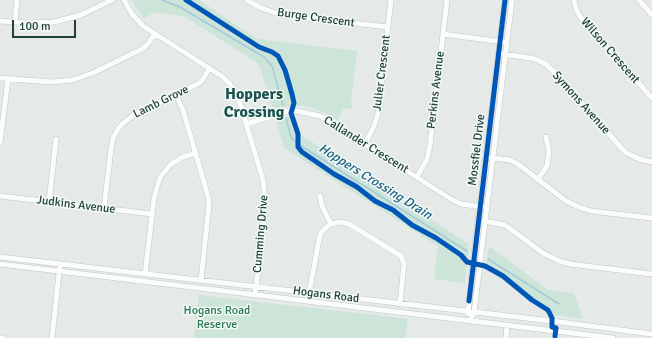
<!DOCTYPE html>
<html>
<head>
<meta charset="utf-8">
<style>
  body { margin:0 }
  #map { position:relative; width:652px; height:338px; overflow:hidden; background:#e5eae9; font-family:Signika,sans-serif }
  canvas { display:block }
  .scale { position:absolute; left:12px; top:20px; width:64px; height:18px; box-sizing:border-box; border:2px solid #21403c; border-top:0; padding-left:5px; font-size:12px; line-height:14px; white-space:nowrap; color:#21403c; -webkit-text-stroke:3px #f3f9f7; paint-order:stroke }
</style>
</head>
<body>
<div id="map">
<canvas width="652" height="338"></canvas>
<div class="scale">100 m</div>
</div>
<script>
const ctx = document.querySelector('canvas').getContext('2d');
ctx.lineJoin = 'round';
function fill(path, color) { ctx.fillStyle = color; ctx.fill(path, 'evenodd'); }
const shape = rows => new Path2D(rows.map(r => 'M' + r).join(''));
function stroke(path, color, width, dash) { ctx.strokeStyle = color; ctx.lineWidth = width; ctx.lineCap = dash ? 'butt' : 'round'; ctx.setLineDash(dash || []); ctx.stroke(path); }
function label(font, color, halo, rows, align = 'center') {
  ctx.font = font + ' Signika,sans-serif'; ctx.lineWidth = 3; ctx.setLineDash([]); ctx.textBaseline = 'middle'; ctx.strokeStyle = halo; ctx.fillStyle = color; for (const [text, x, y, turn = 0] of rows) {
    ctx.save(); ctx.translate(x, y); ctx.rotate((+turn || 0) * Math.PI / 180); ctx.textAlign = isNaN(turn) ? turn : align; if (halo) ctx.strokeText(text, 0, 0); ctx.fillText(text, 0, 0); ctx.restore();
  }
}
fill(shape([
  [132,0,199,0,257,39,357,51,351,103,352,109,344,108,337,120,324,112,306,106,289,106,273,110,259,64,185,17,156,12,144,18,136,8],
  [295,115,301,135,469,244,465,283,434,279,438,246,284,148,276,120],
  [489,246,548,290,574,293,583,319,547,314,486,268],
  [199,295,408,319,405,338,194,338]
]), '#cde4d8');
stroke(shape([
  [162,0,180,7,264,57,272,66,283,105],
  [286,118,291,137,295,142,467,251],
  [488,259,559,304]
]), '#a4cbdb', 1.5);
const minor = shape([
  [124,0,132,14,143,26,223,77,230,84,239,100,263,180,265,200,264,221,255,295],
  [247,0,259,7,281,15,388,27],
  [574,0,576,9,581,18,652,98],
  [639,0,652,15],
  [0,21,28,23,54,22,81,15,112,0],
  [15,22,17,0],
  [443,34,503,42],
  [502,54,531,58,538,60,547,65,556,74,625,152,639,159,652,162],
  [0,78,51,82,73,80,95,72,142,49,147,45,155,34],
  [176,95,183,110,208,196,209,205,201,280],
  [246,124,292,110,320,116,451,199,461,204,483,207],
  [0,143,8,79],
  [365,144,374,126,378,113,391,0],
  [491,158,510,160,518,164,566,201,579,207,591,211,652,218],
  [417,177,427,159,430,145,447,0],
  [538,179,547,166,549,151,546,137],
  [0,196,152,214],
  [320,196,322,206,331,224],
  [49,202,56,139],
  [104,208,111,149,113,138,118,129,122,124,135,114,176,95,201,82,210,68],
  [484,221,505,225,543,253,559,261,570,264,652,274],
  [0,257,552,321,652,334],
  [0,264,613,338],
  [145,274,154,199,158,183,161,176,171,164,183,157,196,153],
  [309,293,320,235,324,229,331,224,340,222,349,224,401,256,404,264,400,304],
  [468,314,473,263,505,0],
  [470,321,474,313,512,0],
  [0,338,3,338],
  [52,338,60,264],
  [506,338,507,325]
]);
stroke(minor, '#c2c7c6', 6);
stroke(minor, '#fbfcfc', 5);
stroke(shape([
  [186,0,259,47,272,52,278,56,285,70,292,94,294,103,291,113,298,134,298,147,302,152,334,174,357,187,375,201,393,210,412,225,436,238,461,255,467,262,485,266,503,276,532,300,548,310,552,318,552,327,556,328,555,336],
  [469,301,505,0]
]), '#0057b8', 5);
label('12px', '#21403c', '#f3f9f7', [
  ["Burge Crescent",316,18,8],
  ["Wilson Crescent",610,51,49],
  ["Julier Crescent",382,73,-83],
  ["Perkins Avenue",436,90,-83],
  ["Lamb Grove",161,102,-26],
  ["Symons Avenue",581,103,48],
  ["Callander Crescent",366,145,32],
  ["Mossfiel Drive",477,150,-83],
  ["Judkins Avenue",76,205,7],
  ["Cumming Drive",261,234,-85],
  ["Hogans Road",326,295,7]
]);
label('12px', '#297953', '#f3f9f7', [
  ["Hogans Road",217,311],
  ["Reserve",217,325]
]);
label('italic 13px', '#175f7f', '#f3f9f7', [
  ["Hoppers Crossing Drain",375,182,32]
]);
label('bold 16px', '#1c534d', '#f3f9f7', [
  ["Hoppers",254,95],
  ["Crossing",254,113]
]);
</script>
</body>
</html>
